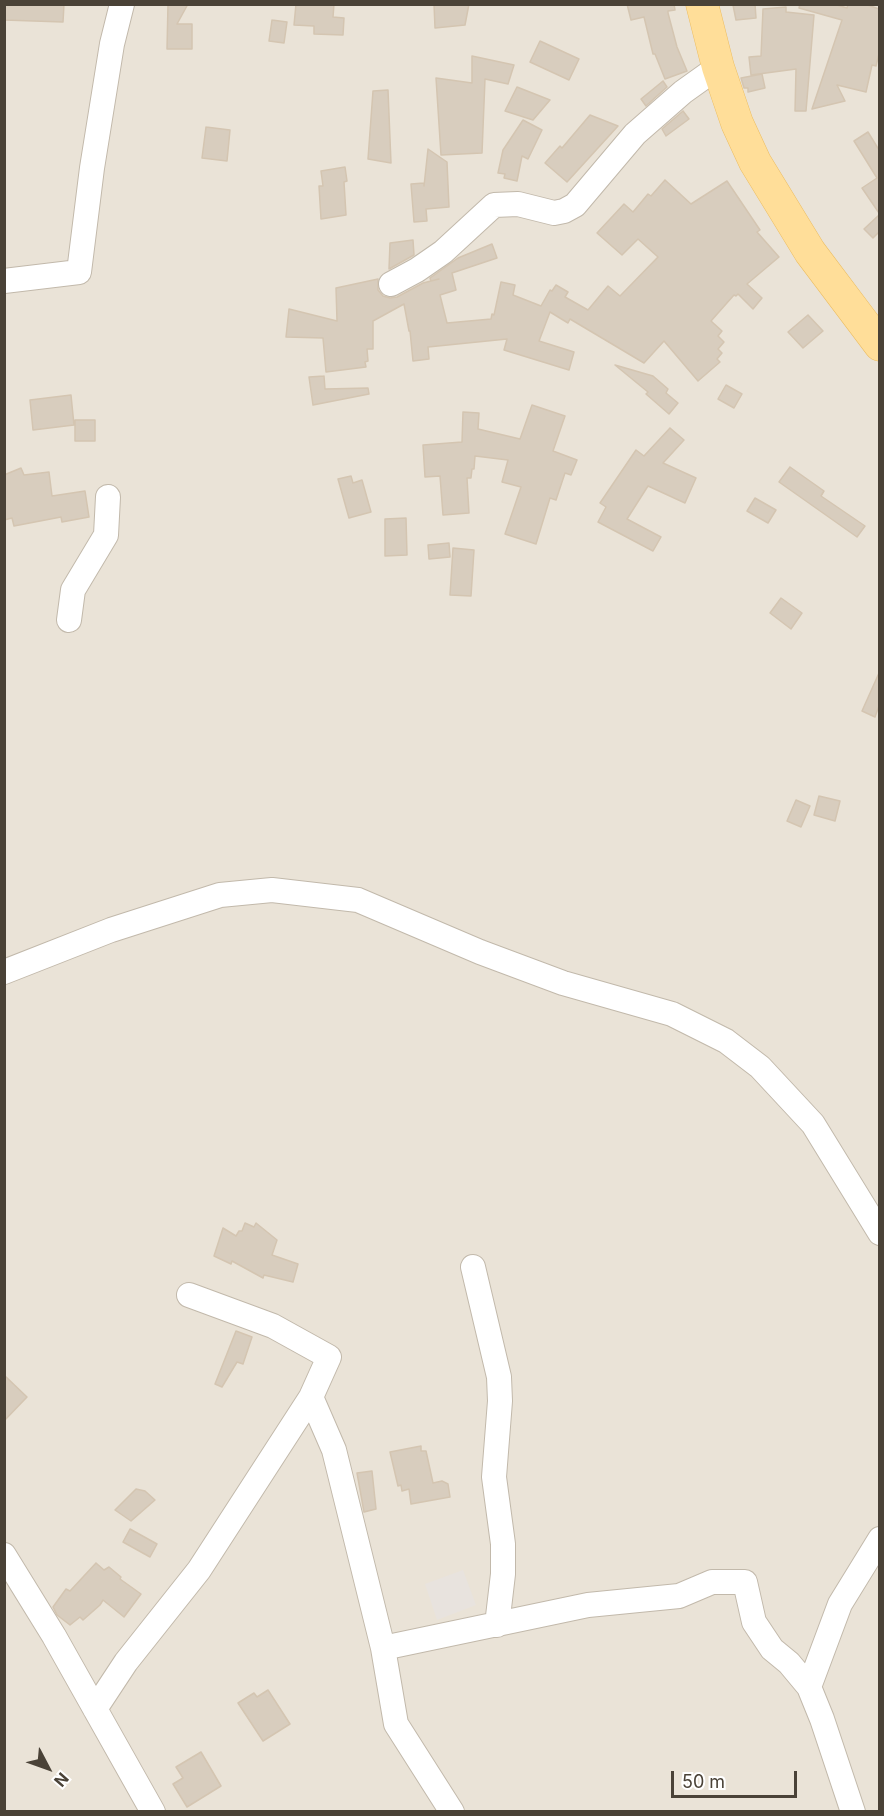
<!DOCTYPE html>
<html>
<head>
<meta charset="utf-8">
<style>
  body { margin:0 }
  #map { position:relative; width:884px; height:1816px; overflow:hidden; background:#f6f2ea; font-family:Inter,sans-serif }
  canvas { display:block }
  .frame { position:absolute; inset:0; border:6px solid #4a4237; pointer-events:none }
  .north { position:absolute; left:18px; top:1738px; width:60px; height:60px; -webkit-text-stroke:4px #fff; paint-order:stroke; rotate:131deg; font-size:16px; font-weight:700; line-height:24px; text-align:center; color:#4a4237 }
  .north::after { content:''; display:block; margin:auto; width:21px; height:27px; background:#4a4237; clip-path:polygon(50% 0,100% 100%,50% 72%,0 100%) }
  .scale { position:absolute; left:671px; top:1771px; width:126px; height:27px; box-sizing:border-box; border:3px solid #4a4237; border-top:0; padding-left:8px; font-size:18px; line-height:21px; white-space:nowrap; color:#4a4237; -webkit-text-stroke:4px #fff; paint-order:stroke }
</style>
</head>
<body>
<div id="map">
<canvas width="884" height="1816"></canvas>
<div class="frame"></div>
<div class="north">N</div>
<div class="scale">50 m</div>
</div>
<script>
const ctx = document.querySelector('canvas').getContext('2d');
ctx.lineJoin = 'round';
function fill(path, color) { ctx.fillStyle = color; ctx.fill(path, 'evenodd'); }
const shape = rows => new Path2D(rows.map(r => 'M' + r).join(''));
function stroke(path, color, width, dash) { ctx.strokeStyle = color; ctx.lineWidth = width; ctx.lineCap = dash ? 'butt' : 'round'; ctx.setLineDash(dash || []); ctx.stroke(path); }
fill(shape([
  [5,5,879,5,879,1811,5,1811]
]), '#eae3d7');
fill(shape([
  [463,1570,476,1605,437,1620,425,1584]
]), '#e8e3de');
const building = shape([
  [4,4,64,4,63,22,4,20,4,4],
  [168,4,188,4,177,24,192,24,192,49,167,49,168,4],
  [296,4,334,4,333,17,344,18,343,35,314,34,314,26,294,25,296,4],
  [434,4,469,4,465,25,435,28,434,4],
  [627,4,674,4,675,10,668,11,668,13,677,47,687,71,665,79,655,54,653,54,644,17,631,20,627,4],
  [755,4,756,18,736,20,733,5,755,4],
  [800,4,834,4,847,8,848,4,865,4,879,9,879,54,876,66,872,65,866,92,837,85,845,101,812,109,842,20,799,8,800,4],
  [786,7,786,12,814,15,806,111,795,111,796,69,751,75,749,57,761,56,763,9,786,7],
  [272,20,287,22,284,43,269,41,272,20],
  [540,41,579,59,569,80,530,62,540,41],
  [472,56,514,65,508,84,485,79,482,153,441,155,436,78,472,83,472,56],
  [762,74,765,88,748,92,748,88,744,88,741,78,762,74],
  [663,81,667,87,646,106,641,99,663,81],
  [517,87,550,100,533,120,505,111,517,87],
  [388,90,391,163,368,159,373,91,388,90],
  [683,111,689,119,666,136,662,129,683,111],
  [590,115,618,126,567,182,545,163,560,146,562,148,590,115],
  [523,120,542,130,528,159,522,156,517,181,504,178,505,174,498,173,503,150,523,120],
  [206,127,230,130,227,161,202,158,206,127],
  [868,132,879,150,879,213,862,188,877,178,854,141,868,132],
  [428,149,447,162,449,207,426,209,427,221,414,222,411,184,424,183,424,186,428,149],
  [345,167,347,181,344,182,346,215,321,219,319,186,323,186,321,171,345,167],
  [665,180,691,204,727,181,760,230,757,232,779,257,747,284,762,298,753,309,738,294,736,296,734,295,711,321,722,331,718,336,724,342,718,349,722,353,717,359,720,362,698,381,664,341,644,363,570,319,568,323,550,312,539,341,574,352,569,370,504,350,507,339,428,347,429,359,413,361,410,331,409,331,404,304,373,321,373,349,367,349,368,361,365,362,366,367,326,372,323,338,286,337,289,309,337,321,336,288,378,279,378,290,383,296,390,298,397,297,423,283,439,279,431,281,430,278,458,258,492,244,497,258,452,273,456,290,440,295,447,323,491,319,492,314,494,315,501,282,515,285,513,295,541,306,550,290,552,291,556,285,568,292,565,297,588,310,608,286,620,296,658,257,638,239,622,255,597,233,624,204,633,212,648,194,651,196,665,180],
  [879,215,879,232,873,238,864,229,879,215],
  [413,240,414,255,389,269,390,243,413,240],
  [808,315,823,331,803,348,788,332,808,315],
  [615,365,653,376,668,389,666,393,678,403,669,414,646,394,648,392,615,365],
  [324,376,325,389,368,388,369,394,313,405,309,377,324,376],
  [726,385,742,394,734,408,718,399,726,385],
  [71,395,74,425,33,430,30,400,71,395],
  [532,405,565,416,553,451,577,460,571,475,565,473,556,500,550,498,536,544,505,534,521,487,502,482,508,460,475,456,474,469,472,469,471,478,467,478,469,513,443,515,440,476,425,477,423,445,462,442,463,412,479,413,478,429,520,439,532,405],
  [75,420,95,420,95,441,75,441,75,420],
  [670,428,684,440,663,463,696,478,685,503,648,486,627,519,661,537,653,551,598,522,606,507,600,503,636,450,644,456,670,428],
  [790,467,824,491,821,496,865,526,857,537,779,482,790,467],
  [21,468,24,475,49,472,52,496,85,491,89,517,62,522,61,517,14,526,12,518,4,520,4,475,21,468],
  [351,476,353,483,362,480,371,512,349,518,338,479,351,476],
  [755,498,776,510,768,523,747,511,755,498],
  [406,518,407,555,385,556,385,519,406,518],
  [449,543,450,557,429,559,428,545,449,543],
  [453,548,474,550,471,596,450,595,453,548],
  [781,598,802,613,791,629,770,613,781,598],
  [879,673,879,706,875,717,862,711,879,673],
  [819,796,840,801,835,821,814,815,819,796],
  [796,800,810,806,801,827,787,821,796,800],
  [245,1223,254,1227,256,1223,277,1240,272,1255,298,1264,293,1282,264,1275,263,1278,232,1261,231,1264,214,1256,223,1228,236,1236,239,1231,242,1231,245,1223],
  [236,1331,252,1337,243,1364,237,1362,222,1387,215,1384,236,1331],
  [4,1375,27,1397,4,1421,4,1375],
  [421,1446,421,1451,426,1451,433,1483,442,1481,448,1484,450,1497,411,1504,409,1489,402,1491,401,1485,398,1486,390,1452,421,1446],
  [372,1471,376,1509,364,1512,357,1473,372,1471],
  [136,1489,145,1491,155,1500,131,1521,115,1510,136,1489],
  [130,1529,157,1544,150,1557,123,1542,130,1529],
  [96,1563,104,1570,109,1567,121,1577,120,1579,141,1594,124,1617,103,1600,100,1605,83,1620,80,1617,70,1625,57,1615,53,1607,66,1589,70,1591,96,1563],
  [268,1690,290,1724,263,1741,238,1703,254,1693,257,1697,268,1690],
  [201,1752,221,1786,187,1807,173,1784,183,1778,176,1767,201,1752]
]);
fill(building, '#d8cdbe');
stroke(building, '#d4c5b1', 1.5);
const minor = shape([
  [4,281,79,272,92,168,112,44,122,4],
  [391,284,417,270,443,252,494,205,518,204,554,213,564,211,575,205,635,134,683,92,718,67],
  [69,620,73,590,106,535,108,497],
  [4,972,111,930,220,895,272,890,358,900,480,952,563,983,672,1014,726,1041,760,1067,813,1124,880,1233],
  [473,1267,499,1377,500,1401,494,1477,503,1544,503,1574,497,1625],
  [311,1397,334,1450,383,1648,396,1724,452,1812],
  [4,1555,54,1636,153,1812],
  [383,1648,588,1605,679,1596,712,1582,745,1582,754,1622,772,1649,789,1663,809,1687],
  [95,1709,126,1662,199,1570,311,1397,329,1357,273,1326,189,1295],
  [853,1812,822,1719,809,1687,840,1604,880,1539]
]);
const major = shape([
  [702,4,718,67,737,123,755,162,810,252,880,345]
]);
stroke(minor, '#c2b9ab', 26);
stroke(major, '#ecbd61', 33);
stroke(minor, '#fff', 24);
stroke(major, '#ffde99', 32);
</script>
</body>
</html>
